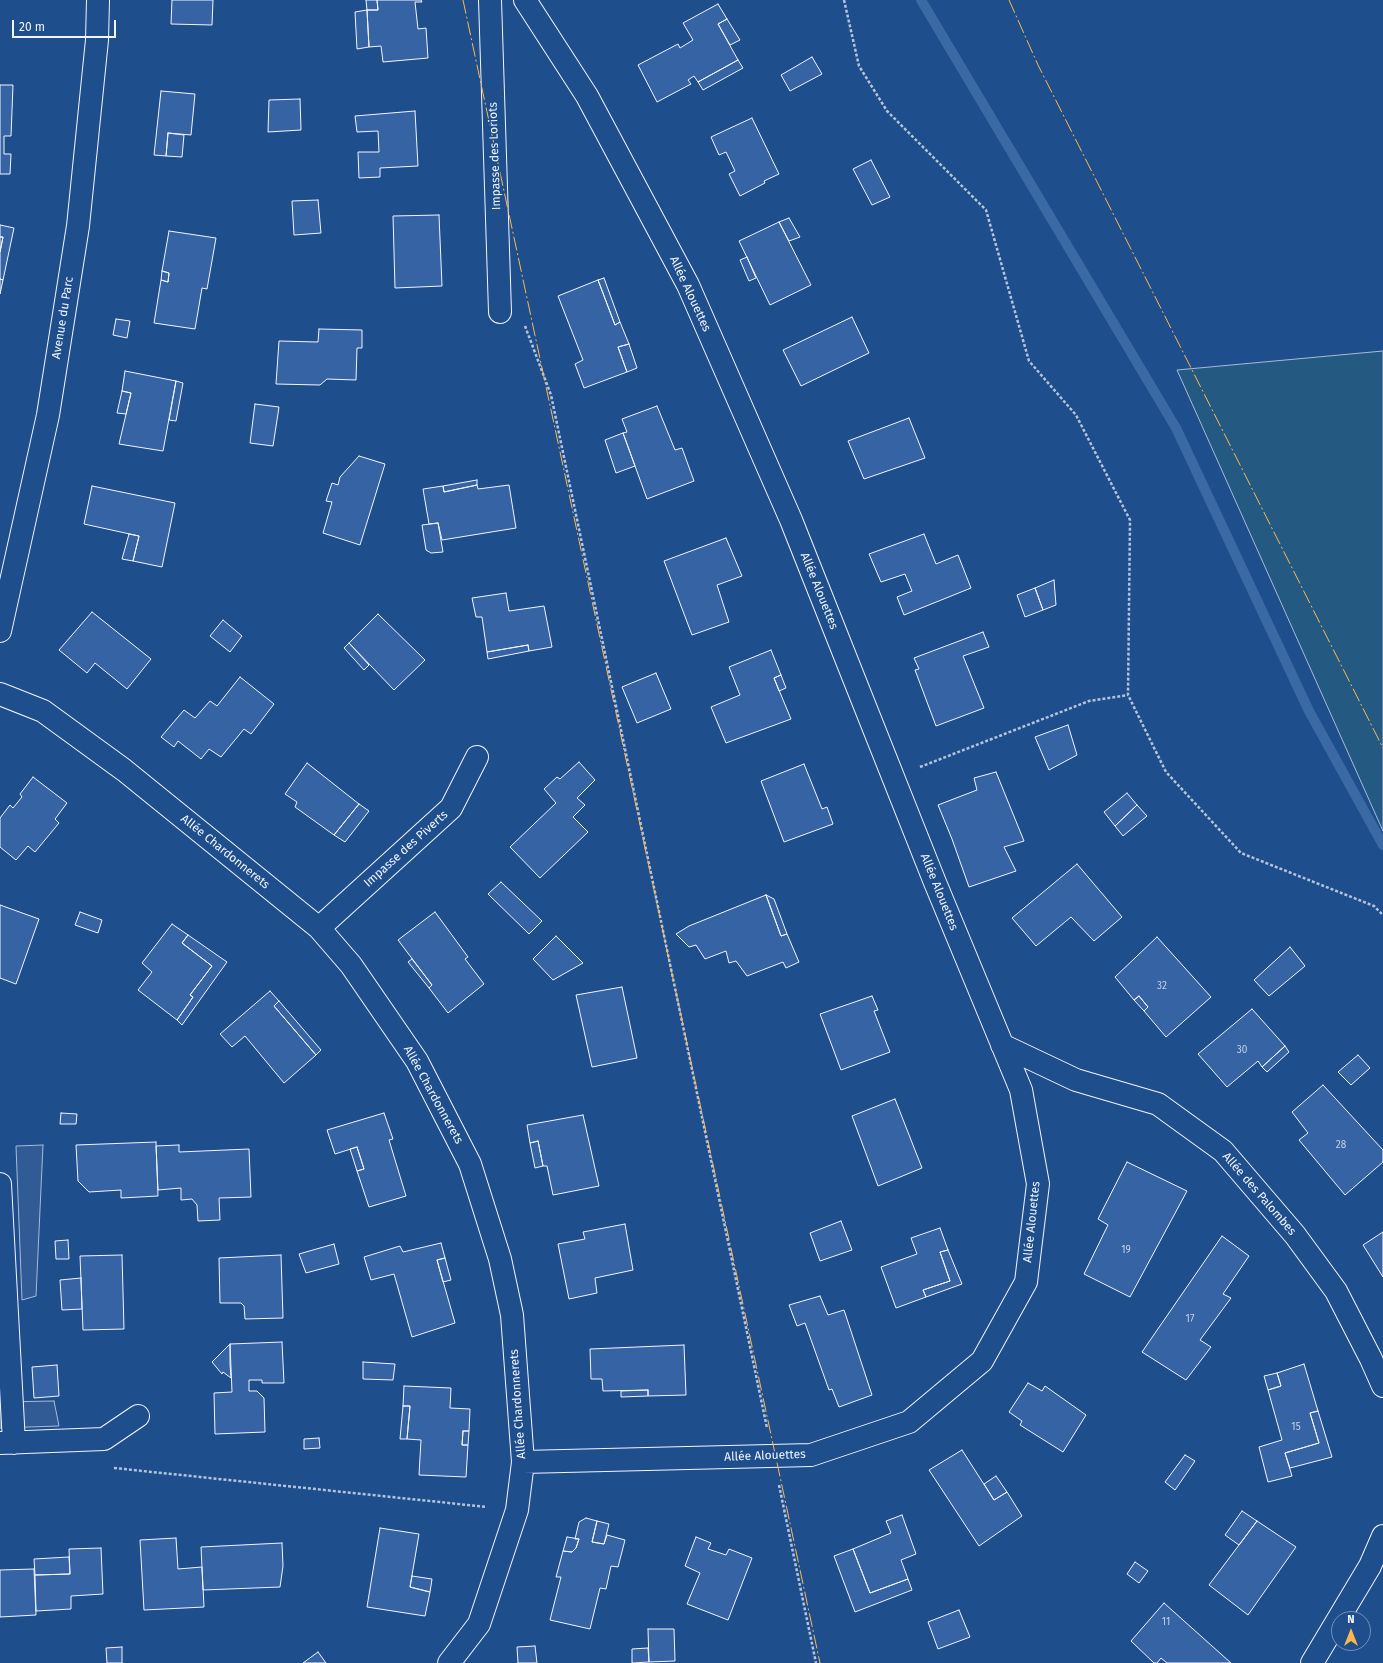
<!DOCTYPE html>
<html>
<head>
<meta charset="utf-8">
<style>
  body { margin:0 }
  #map { position:relative; width:1383px; height:1663px; overflow:hidden; background:#1f4e8c; font-family:"Fira Sans",sans-serif }
  canvas { display:block }
  .north { position:absolute; left:1331px; top:1611px; width:40px; height:40px; box-sizing:border-box; background:#1f4e8c; border:1px solid #7391ba; border-radius:50%; rotate:0deg; font-size:11px; font-weight:700; line-height:16px; text-align:center; color:#f2f6ff }
  .north::after { content:''; display:block; margin:auto; width:14px; height:18px; background:#ffb74d; clip-path:polygon(50% 0,100% 100%,50% 72%,0 100%) }
  .scale { position:absolute; left:12px; top:20px; width:104px; height:18px; box-sizing:border-box; border:2px solid #f2f6ff; border-top:0; padding-left:5px; font-size:12px; line-height:14px; white-space:nowrap; color:#f2f6ff; -webkit-text-stroke:3px #1f4e8c; paint-order:stroke }
</style>
</head>
<body>
<div id="map">
<canvas width="1383" height="1663"></canvas>
<div class="north">N</div>
<div class="scale">20 m</div>
</div>
<script>
const ctx = document.querySelector('canvas').getContext('2d');
ctx.lineJoin = 'round';
function fill(path, color) { ctx.fillStyle = color; ctx.fill(path, 'evenodd'); }
const shape = rows => new Path2D(rows.map(r => 'M' + r).join(''));
function stroke(path, color, width, dash) { ctx.strokeStyle = color; ctx.lineWidth = width; ctx.lineCap = dash ? 'butt' : 'round'; ctx.setLineDash(dash || []); ctx.stroke(path); }
function label(font, color, halo, rows, align = 'center') {
  ctx.font = font + ' "Fira Sans",sans-serif'; ctx.lineWidth = 3; ctx.setLineDash([]); ctx.textBaseline = 'middle'; ctx.strokeStyle = halo; ctx.fillStyle = color; for (const [text, x, y, turn = 0] of rows) {
    ctx.save(); ctx.translate(x, y); ctx.rotate((+turn || 0) * Math.PI / 180); ctx.textAlign = isNaN(turn) ? turn : align; if (halo) ctx.strokeText(text, 0, 0); ctx.fillText(text, 0, 0); ctx.restore();
  }
}
const green = shape([
  [1383,351,1383,831,1177,370,1383,351]
]);
fill(green, '#245a82');
stroke(green, '#a8bbd7', 1);
const parking = shape([
  [43,1145,36,1296,22,1300,16,1146,43,1145],
  [54,1401,59,1426,0,1428,0,1402,54,1401]
]);
fill(parking, '#305b95');
stroke(parking, '#a8bbd7', 1);
stroke(shape([
  [921,0,1176,428,1309,711,1383,845]
]), '#3b69a3', 10);
const building = shape([
  [172,0,213,0,212,25,171,24,172,0],
  [366,0,377,0,378,10,367,10,366,0],
  [377,0,421,0,422,2,415,2,418,29,426,28,428,58,383,62,381,46,369,47,367,10,378,10,377,0],
  [718,4,727,19,718,24,738,60,698,82,694,76,688,80,691,84,657,102,638,65,678,44,680,48,693,40,683,23,718,4],
  [367,10,369,47,357,49,355,12,367,10],
  [727,19,740,40,730,45,718,24,727,19],
  [812,57,822,74,790,91,781,75,812,57],
  [738,60,743,68,703,90,698,82,738,60],
  [0,85,13,85,11,136,4,136,4,154,11,154,10,174,0,174,0,85],
  [161,91,195,94,191,135,168,133,166,156,154,155,161,91],
  [300,99,301,130,268,132,269,100,300,99],
  [415,111,418,166,380,168,380,177,359,178,358,152,379,152,378,131,357,132,355,116,415,111],
  [752,118,779,174,764,181,765,183,740,196,729,174,735,171,726,152,719,155,711,137,752,118],
  [168,133,184,135,182,157,166,156,168,133],
  [871,160,890,197,872,205,853,169,871,160],
  [318,200,321,233,294,235,292,201,318,200],
  [439,215,442,286,395,288,393,216,439,215],
  [789,218,800,237,789,241,779,222,789,218],
  [779,222,811,285,770,305,739,241,779,222],
  [0,225,14,228,3,280,0,279,0,252,3,237,0,237,0,225],
  [169,231,216,238,207,289,202,288,195,329,154,323,161,280,168,282,169,273,162,271,169,231],
  [0,237,3,237,0,252,0,237],
  [747,257,756,278,749,281,740,260,747,257],
  [162,271,169,273,168,282,161,280,162,271],
  [604,278,620,322,615,325,598,280,604,278],
  [0,279,3,280,0,294,0,279],
  [598,280,615,325,620,322,629,344,618,347,627,372,584,388,575,364,583,360,558,296,598,280],
  [852,317,869,353,801,386,783,350,852,317],
  [116,319,130,321,127,338,113,335,116,319],
  [319,329,362,330,362,348,357,348,356,380,327,379,320,385,276,384,279,341,318,342,319,329],
  [629,344,637,368,627,372,618,347,629,344],
  [125,371,176,381,163,451,119,444,131,393,122,391,125,371],
  [176,381,183,383,176,421,169,420,176,381],
  [122,391,131,393,126,414,117,413,122,391],
  [255,404,279,407,273,446,250,443,255,404],
  [657,406,675,450,682,448,694,481,647,499,623,433,627,432,622,419,657,406],
  [909,418,925,458,864,479,848,441,909,418],
  [623,433,635,466,616,473,605,440,623,433],
  [359,456,385,464,360,545,323,533,332,502,326,501,332,483,338,485,340,477,359,456],
  [477,480,477,485,444,492,443,486,477,480],
  [477,485,478,489,509,485,516,528,442,540,438,523,429,524,423,489,443,486,444,492,477,485],
  [92,486,175,503,162,567,133,561,139,536,84,524,92,486],
  [438,523,443,552,431,553,426,550,422,525,438,523],
  [129,534,139,536,133,561,122,559,129,534],
  [924,534,936,564,958,555,971,588,904,615,897,597,912,591,905,574,881,582,869,554,924,534],
  [726,538,742,576,717,585,729,622,692,635,664,561,726,538],
  [1054,580,1056,605,1043,610,1035,588,1054,580],
  [1035,588,1043,610,1025,617,1017,595,1035,588],
  [506,593,509,611,544,606,552,647,529,651,528,645,487,652,482,617,476,617,472,598,506,593],
  [92,612,151,659,127,689,95,663,87,673,59,650,92,612],
  [378,614,425,660,394,690,349,643,378,614],
  [223,620,242,636,230,652,210,636,223,620],
  [983,632,989,647,963,656,984,708,936,726,915,670,919,669,914,658,983,632],
  [349,643,369,665,364,670,344,648,349,643],
  [528,645,529,651,488,659,487,652,528,645],
  [771,650,781,675,774,678,791,719,726,743,711,707,740,695,729,667,771,650],
  [656,673,671,709,637,723,622,687,656,673],
  [781,675,786,688,779,691,774,678,781,675],
  [240,677,274,704,251,734,244,729,221,757,209,749,201,759,178,741,174,747,161,737,184,710,195,718,210,701,217,706,240,677],
  [1068,725,1077,755,1049,770,1035,737,1068,725],
  [579,762,595,780,577,798,585,805,573,817,588,832,540,878,510,847,556,803,544,789,557,777,560,779,579,762],
  [307,763,359,804,334,835,295,807,297,802,285,794,307,763],
  [804,764,822,809,827,807,833,824,784,842,761,781,804,764],
  [996,772,1024,841,1004,847,1016,871,969,887,952,839,938,805,977,790,974,778,996,772],
  [33,777,67,803,55,819,59,823,35,852,28,846,16,860,0,847,0,818,10,805,13,808,22,797,20,794,33,777],
  [1127,793,1137,805,1115,826,1104,812,1127,793],
  [359,804,369,811,345,842,334,835,359,804],
  [1137,805,1147,816,1123,836,1115,826,1137,805],
  [1077,864,1122,917,1094,941,1071,917,1036,946,1012,918,1077,864],
  [501,882,542,921,529,934,488,894,501,882],
  [766,895,781,936,787,934,799,962,786,968,783,962,747,976,736,961,729,963,726,951,705,959,696,945,689,947,676,934,689,926,766,895],
  [766,895,774,899,787,934,781,936,766,895],
  [0,905,39,919,16,984,0,978,0,905],
  [80,912,102,920,98,933,75,925,80,912],
  [435,912,468,957,465,959,484,984,448,1013,429,988,432,985,398,940,435,912],
  [172,924,188,935,182,943,212,966,190,995,193,997,177,1020,138,990,152,972,142,963,172,924],
  [188,935,227,962,182,1025,177,1020,193,997,190,995,212,966,182,943,188,935],
  [556,936,583,963,553,980,533,959,556,936],
  [1157,937,1211,997,1166,1037,1144,1011,1148,1007,1139,996,1134,1000,1115,977,1157,937],
  [1290,947,1305,966,1269,996,1254,980,1290,947],
  [412,959,432,985,429,988,408,962,412,959],
  [622,987,637,1058,592,1067,576,995,622,987],
  [270,991,279,1001,274,1006,316,1055,284,1083,245,1036,232,1047,220,1034,270,991],
  [872,996,878,1010,874,1011,890,1052,841,1070,820,1014,872,996],
  [1139,996,1148,1007,1144,1011,1134,1000,1139,996],
  [279,1001,321,1050,316,1055,274,1006,279,1001],
  [1252,1009,1285,1046,1262,1067,1258,1061,1227,1087,1198,1054,1252,1009],
  [1285,1046,1289,1052,1267,1072,1262,1067,1285,1046],
  [1358,1055,1370,1068,1351,1085,1338,1072,1358,1055],
  [1323,1085,1383,1150,1383,1162,1345,1195,1299,1140,1308,1133,1292,1112,1323,1085],
  [895,1099,922,1168,878,1186,852,1116,895,1099],
  [61,1113,77,1114,76,1124,60,1124,61,1113],
  [384,1113,393,1139,389,1140,406,1196,369,1207,357,1171,364,1169,357,1147,335,1154,327,1130,384,1113],
  [583,1115,599,1186,553,1195,547,1166,543,1166,538,1141,530,1143,527,1125,583,1115],
  [538,1141,543,1166,535,1168,530,1143,538,1141],
  [156,1142,158,1196,121,1198,121,1190,89,1192,78,1181,76,1145,156,1142],
  [179,1145,179,1152,249,1149,251,1197,219,1198,220,1220,198,1221,197,1205,192,1199,181,1200,181,1188,158,1190,156,1146,179,1145],
  [357,1147,364,1169,357,1171,350,1149,357,1147],
  [1127,1162,1187,1191,1130,1297,1084,1274,1108,1225,1098,1219,1127,1162],
  [841,1221,852,1250,820,1261,810,1233,841,1221],
  [625,1224,633,1270,595,1278,597,1293,569,1299,558,1244,585,1239,583,1232,625,1224],
  [940,1228,948,1250,940,1252,950,1281,923,1290,926,1297,896,1308,881,1267,917,1254,911,1238,940,1228],
  [1383,1232,1383,1277,1363,1245,1383,1232],
  [1222,1236,1249,1256,1223,1294,1231,1298,1200,1340,1211,1347,1186,1380,1142,1352,1222,1236],
  [68,1240,69,1259,56,1259,55,1241,68,1240],
  [441,1243,445,1258,437,1260,455,1323,412,1337,394,1274,371,1280,364,1257,400,1246,403,1252,441,1243],
  [334,1244,339,1264,306,1273,299,1254,334,1244],
  [948,1250,962,1284,926,1297,923,1290,950,1281,940,1252,948,1250],
  [122,1255,124,1329,83,1330,80,1256,122,1255],
  [281,1255,283,1318,245,1319,244,1306,241,1303,220,1303,219,1258,281,1255],
  [445,1258,451,1280,443,1282,437,1260,445,1258],
  [81,1278,82,1309,62,1310,60,1280,81,1278],
  [820,1296,828,1315,844,1310,872,1395,839,1407,832,1389,829,1390,805,1323,797,1326,789,1305,820,1296],
  [282,1342,284,1383,262,1383,262,1380,249,1380,249,1391,257,1391,264,1398,265,1432,215,1434,214,1393,232,1392,230,1344,282,1342],
  [230,1344,230,1364,231,1378,223,1372,222,1374,212,1362,230,1344],
  [684,1345,686,1395,648,1396,648,1390,603,1391,602,1379,591,1379,590,1349,684,1345],
  [363,1362,395,1364,393,1380,363,1379,363,1362],
  [1304,1364,1318,1411,1310,1413,1319,1443,1285,1453,1292,1476,1268,1482,1259,1447,1282,1440,1268,1390,1281,1386,1277,1373,1304,1364],
  [57,1365,59,1396,34,1398,32,1367,57,1365],
  [1277,1373,1281,1386,1268,1390,1264,1376,1277,1373],
  [1028,1383,1042,1391,1045,1386,1086,1415,1063,1452,1020,1425,1022,1421,1009,1412,1028,1383],
  [404,1386,451,1388,450,1408,470,1409,469,1431,463,1431,462,1445,468,1445,466,1477,419,1475,421,1440,407,1439,410,1406,403,1406,404,1386],
  [648,1390,648,1396,621,1397,621,1391,648,1390],
  [403,1406,410,1406,407,1439,400,1439,403,1406],
  [1318,1411,1332,1457,1290,1468,1285,1453,1319,1443,1310,1413,1318,1411],
  [463,1431,469,1431,468,1445,462,1445,463,1431],
  [319,1438,320,1448,304,1449,304,1439,319,1438],
  [962,1450,994,1500,1007,1492,1022,1516,979,1546,929,1470,962,1450],
  [1185,1455,1195,1461,1175,1490,1165,1482,1185,1455],
  [996,1476,1007,1492,994,1500,984,1484,996,1476],
  [1242,1511,1257,1521,1239,1545,1225,1535,1242,1511],
  [902,1515,916,1554,901,1560,908,1579,870,1593,853,1549,891,1533,886,1521,902,1515],
  [586,1518,597,1521,592,1542,604,1544,607,1535,625,1540,618,1567,611,1566,606,1589,600,1588,590,1629,550,1620,561,1577,556,1577,563,1551,572,1552,576,1548,579,1539,575,1539,579,1522,586,1518],
  [597,1521,609,1524,604,1544,592,1542,597,1521],
  [1257,1521,1296,1547,1248,1615,1209,1585,1257,1521],
  [380,1528,419,1534,410,1587,430,1592,425,1616,367,1607,380,1528],
  [567,1537,579,1539,576,1548,572,1552,563,1551,567,1537],
  [696,1537,711,1543,708,1549,726,1555,729,1549,752,1558,728,1620,687,1604,700,1573,685,1566,696,1537],
  [176,1538,178,1569,202,1567,204,1607,144,1610,140,1540,176,1538],
  [282,1543,283,1566,280,1587,203,1590,201,1547,282,1543],
  [101,1548,103,1594,71,1596,71,1609,36,1611,35,1575,70,1574,69,1549,101,1548],
  [853,1549,870,1593,908,1579,912,1590,855,1612,834,1556,853,1549],
  [69,1557,70,1574,35,1575,34,1559,69,1557],
  [1135,1562,1148,1571,1139,1583,1127,1574,1135,1562],
  [34,1569,36,1615,0,1617,0,1570,34,1569],
  [412,1576,432,1579,430,1592,410,1587,412,1576],
  [1164,1603,1231,1663,1167,1663,1161,1658,1157,1663,1154,1663,1131,1641,1164,1603],
  [959,1610,970,1637,938,1649,928,1622,959,1610],
  [648,1629,674,1629,675,1661,649,1662,648,1629],
  [535,1646,537,1663,518,1663,517,1647,535,1646],
  [122,1647,122,1663,107,1663,106,1648,122,1647],
  [648,1648,649,1662,632,1663,632,1649,648,1648],
  [318,1652,326,1663,303,1663,318,1652]
]);
fill(building, '#3563a3');
stroke(building, '#f2f6ff', 1);
const minor = shape([
  [490,0,500,312],
  [0,631,48,415,78,226,97,40,98,0],
  [0,694,43,711,124,770,319,928,351,965,417,1061,470,1164,500,1259,512,1315,523,1462,517,1510,479,1624,449,1663],
  [319,928,451,808,477,757],
  [1002,1045,1076,1080,1158,1104,1223,1151,1295,1235,1336,1291,1371,1359,1383,1386],
  [0,1184,14,1443],
  [0,1443,104,1439,138,1416],
  [523,1462,811,1455,909,1422,982,1361,1026,1282,1038,1184,1021,1090,934,880,791,520,688,285,587,96,525,0],
  [1312,1663,1370,1566,1383,1536]
]);
stroke(minor, '#f2f6ff', 24);
stroke(shape([
  [844,0,859,66,887,111,986,210,1029,361,1076,415,1130,520,1128,695,1166,772,1241,853,1374,906,1383,915],
  [525,326,551,395,767,1428],
  [920,767,1089,701,1128,695],
  [114,1468,487,1507],
  [779,1485,816,1663]
]), '#b3c4dc', 2.5, [3, 2]);
stroke(minor, '#1f4e8c', 22);
stroke(shape([
  [463,0,820,1663],
  [1009,0,1038,65,1383,748]
]), '#ffb74d', 1, [14, 3, 2, 3]);
label('10px', '#c3d1e8', null, [
  ["32",1162,986],
  ["30",1242,1050],
  ["28",1341,1145],
  ["19",1126,1250],
  ["17",1190,1319],
  ["15",1296,1427],
  ["11",1166,1622]
]);
label('12px', '#f2f6ff', '#1f4e8c', [
  ["Impasse des Loriots",495,156,-92],
  ["Allée Alouettes",690,294,65],
  ["Avenue du Parc",63,318,-81],
  ["Allée Alouettes",819,591,68],
  ["Impasse des Piverts",406,849,-42],
  ["Allée Chardonnerets",225,852,39],
  ["Allée Alouettes",939,892,68],
  ["Allée Chardonnerets",433,1095,61],
  ["Allée des Palombes",1259,1194,49],
  ["Allée Alouettes",1032,1222,-84],
  ["Allée Chardonnerets",518,1404,-94],
  ["Allée Alouettes",765,1456,-2]
]);
</script>
</body>
</html>
